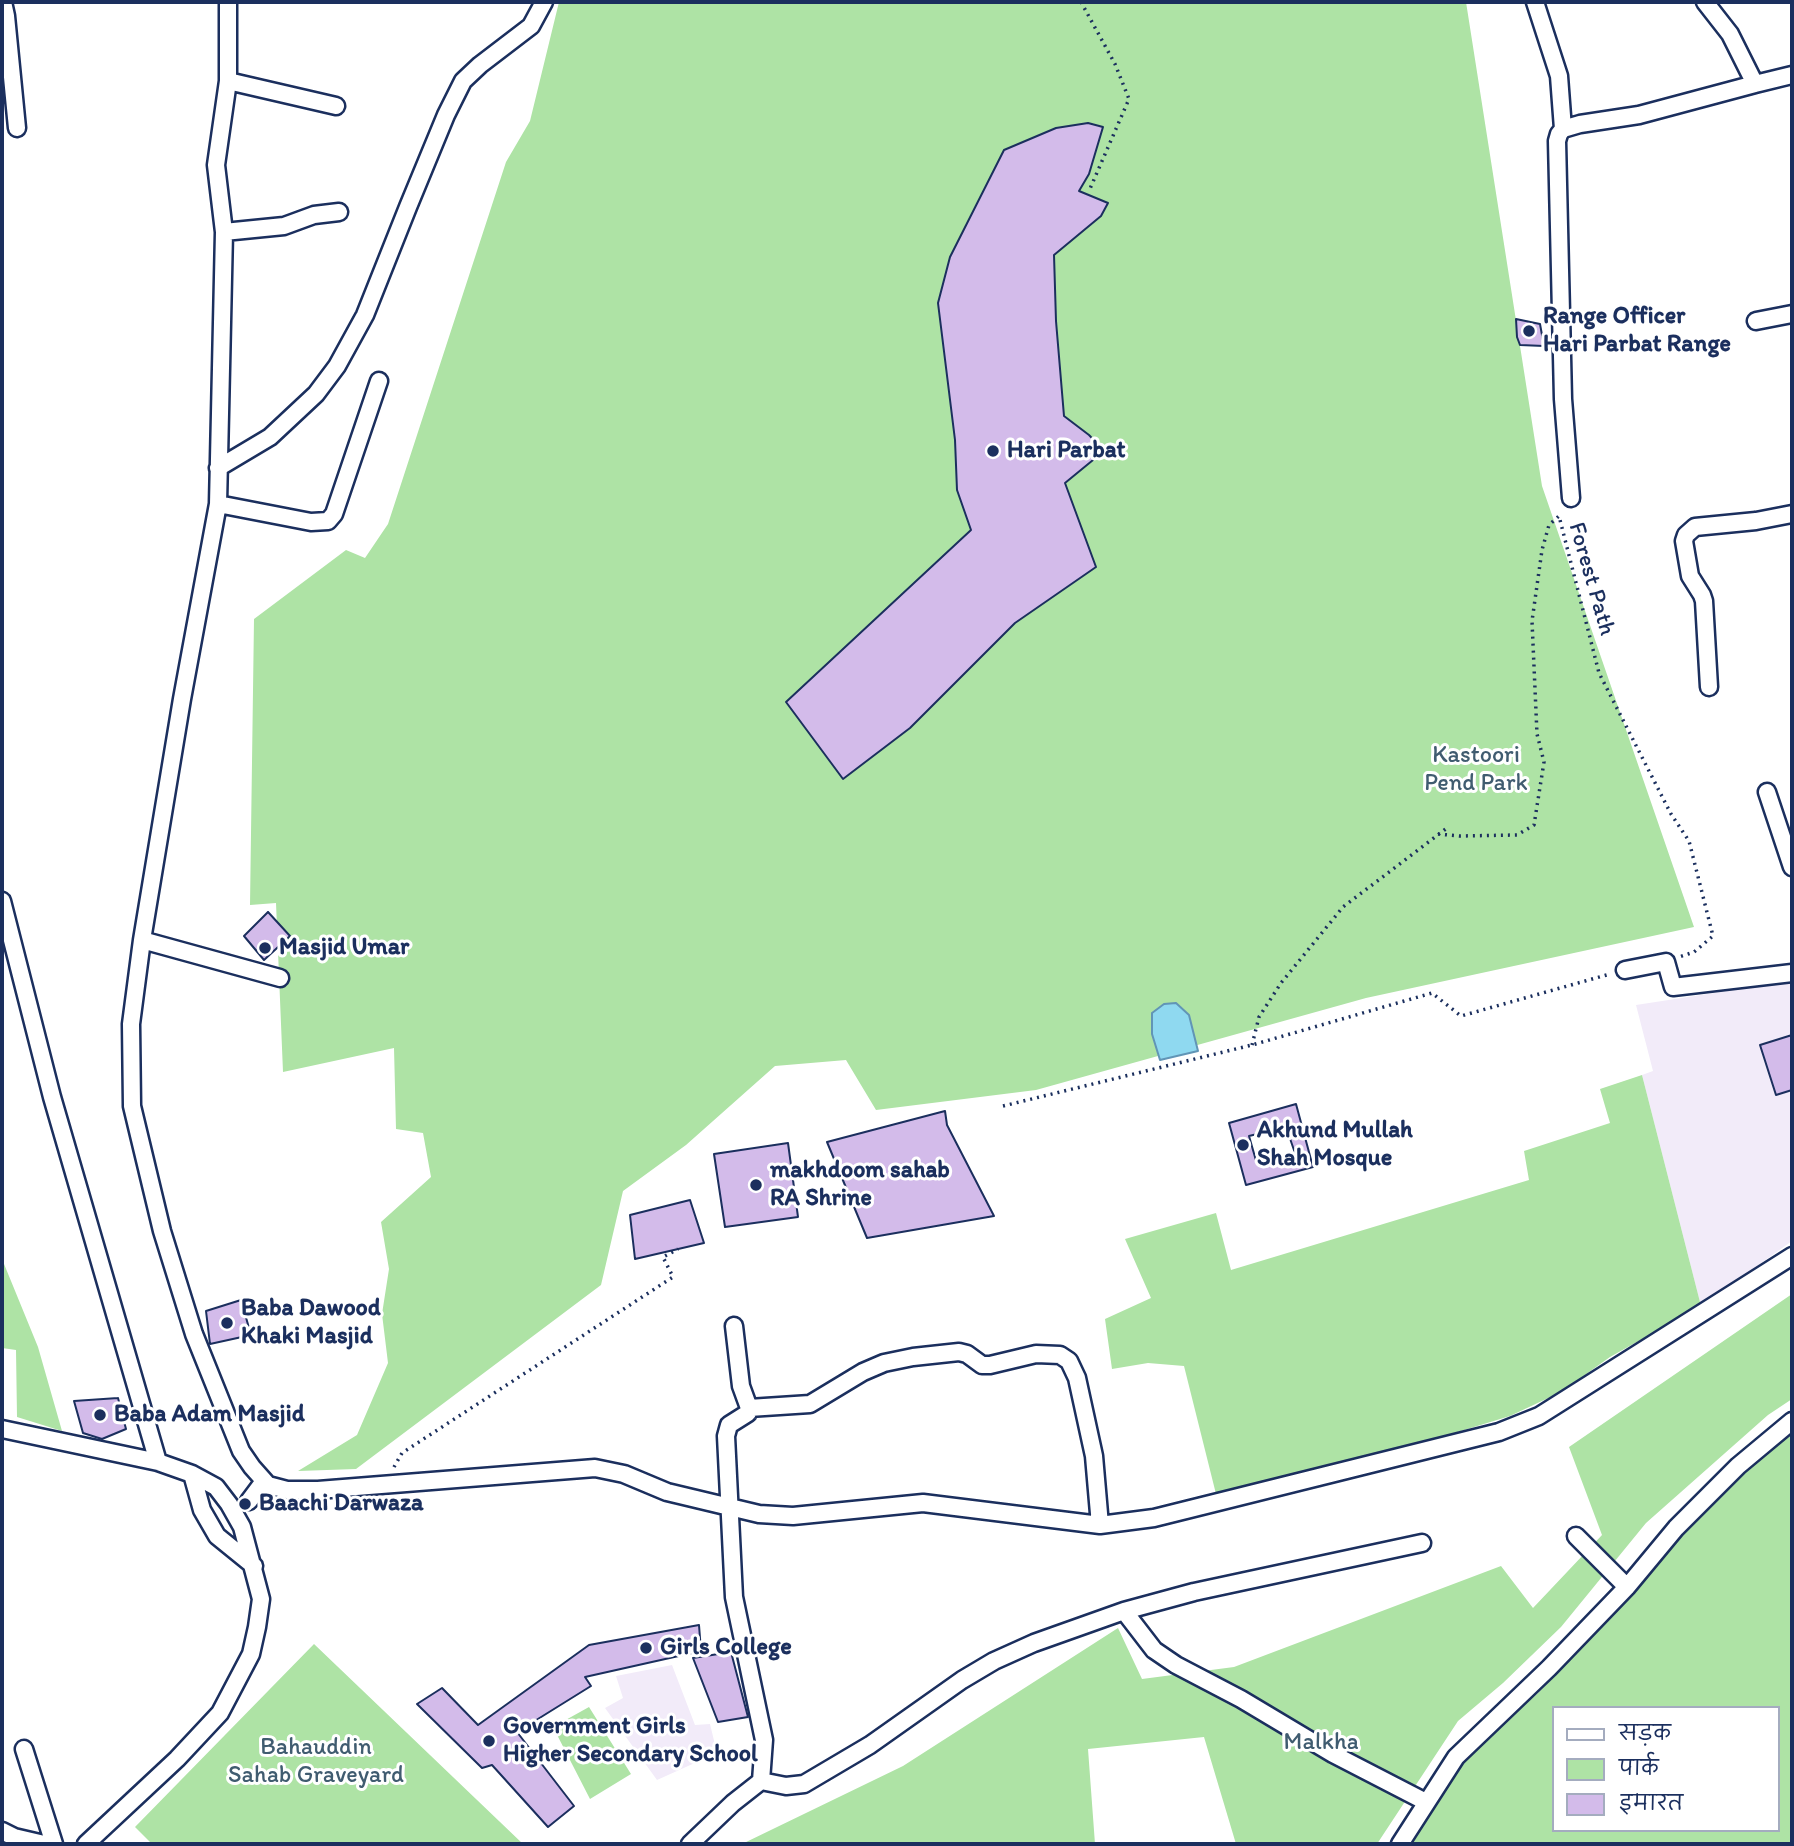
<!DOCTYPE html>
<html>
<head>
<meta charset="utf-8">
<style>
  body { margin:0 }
  #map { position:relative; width:1794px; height:1846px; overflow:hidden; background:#fff; font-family:Itim,"Playpen Sans Deva",sans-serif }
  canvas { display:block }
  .frame { position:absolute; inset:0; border:4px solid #1b2f5e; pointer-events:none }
  .legend { position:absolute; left:1552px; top:1706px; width:228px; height:126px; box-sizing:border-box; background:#fff; border:2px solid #a4acbf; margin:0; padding:9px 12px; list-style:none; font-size:21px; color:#1b2f5e }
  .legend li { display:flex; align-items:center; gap:14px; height:35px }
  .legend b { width:35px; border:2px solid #a4acbf }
</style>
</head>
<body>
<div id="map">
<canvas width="1794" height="1846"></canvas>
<div class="frame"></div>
<ul class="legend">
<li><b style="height:9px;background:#fff"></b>सड़क</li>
<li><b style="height:19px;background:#aee3a5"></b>पार्क</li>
<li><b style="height:19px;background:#d3bbea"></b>इमारत</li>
</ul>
</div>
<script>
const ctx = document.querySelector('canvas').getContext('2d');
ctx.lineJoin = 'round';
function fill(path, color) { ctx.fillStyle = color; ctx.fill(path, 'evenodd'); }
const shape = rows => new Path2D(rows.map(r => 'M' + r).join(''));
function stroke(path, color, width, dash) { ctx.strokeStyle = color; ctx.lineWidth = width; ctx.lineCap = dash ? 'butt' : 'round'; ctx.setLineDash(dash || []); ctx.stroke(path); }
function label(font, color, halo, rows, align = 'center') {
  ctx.font = font + ' Itim,sans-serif'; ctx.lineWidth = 6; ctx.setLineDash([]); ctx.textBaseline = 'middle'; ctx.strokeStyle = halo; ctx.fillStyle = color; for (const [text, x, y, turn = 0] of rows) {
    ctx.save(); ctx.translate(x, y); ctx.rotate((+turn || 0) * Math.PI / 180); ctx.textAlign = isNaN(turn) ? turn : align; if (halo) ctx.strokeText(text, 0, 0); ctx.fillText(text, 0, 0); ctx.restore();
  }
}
fill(shape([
  [1792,981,1792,1241,1701,1306,1642,1075,1653,1071,1636,1005],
  [672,1665,695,1725,710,1724,717,1753,657,1780,605,1708,623,1698,616,1676]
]), '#f2ebf9');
fill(shape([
  [559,2,1466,2,1542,486,1694,927,1366,998,1036,1090,876,1110,846,1060,775,1066,686,1145,623,1191,601,1285,356,1469,298,1471,357,1435,388,1363,382,1314,389,1269,381,1222,431,1177,423,1133,396,1129,394,1048,283,1072,276,903,250,905,254,619,346,550,365,558,388,524,506,162,530,121],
  [1642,1075,1701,1306,1610,1357,1561,1392,1510,1416,1415,1445,1216,1494,1184,1366,1148,1363,1112,1369,1105,1319,1151,1298,1125,1239,1216,1213,1231,1270,1529,1180,1524,1151,1610,1123,1600,1089],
  [2,1259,38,1347,62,1431,17,1417,16,1350,2,1348],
  [1792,1294,1792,1399,1768,1415,1646,1523,1561,1627,1503,1683,1458,1721,1377,1844,1236,1844,1204,1737,1088,1749,1095,1844,742,1844,903,1766,1118,1628,1142,1679,1234,1667,1501,1566,1533,1608,1602,1535,1569,1447],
  [1792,1433,1792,1844,1410,1844,1454,1765,1538,1693,1623,1605,1732,1477],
  [1554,1708,1778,1708,1778,1830,1554,1830],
  [314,1644,523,1844,152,1844,135,1827],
  [589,1707,631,1774,590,1799,553,1727]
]), '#aee3a5');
const water = shape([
  [1176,1003,1189,1015,1198,1051,1160,1060,1152,1034,1152,1013,1164,1004,1176,1003]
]);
fill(water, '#8fd9f0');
stroke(water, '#6195b6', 2);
const building = shape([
  [1088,123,1103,127,1089,174,1079,191,1108,203,1101,216,1054,255,1056,321,1064,416,1089,435,1104,451,1065,483,1096,567,1015,623,910,728,843,779,786,702,971,530,957,490,955,440,938,303,950,257,1004,150,1056,128,1088,123],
  [1516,319,1540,324,1544,346,1520,345,1517,337,1516,319],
  [268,912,290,936,264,960,244,936,268,912],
  [1792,1035,1792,1090,1776,1095,1760,1045,1792,1035],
  [1296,1104,1313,1167,1246,1185,1229,1123,1296,1104],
  [1286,1127,1295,1153,1257,1164,1249,1136,1286,1127],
  [945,1111,947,1125,994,1216,867,1238,827,1142,945,1111],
  [788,1143,798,1217,725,1227,714,1154,788,1143],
  [690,1200,704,1243,635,1259,630,1215,690,1200],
  [241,1300,251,1335,210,1344,206,1311,241,1300],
  [118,1398,126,1429,102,1439,83,1433,74,1401,118,1398],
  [699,1625,701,1651,585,1677,591,1686,517,1732,574,1806,548,1827,492,1765,482,1768,417,1704,442,1688,478,1725,589,1645,699,1625],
  [731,1652,748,1717,718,1722,693,1658,731,1652]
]);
fill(building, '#d3bbea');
stroke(building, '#1b2f5e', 2);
const minor = shape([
  [3,2,6,16,17,128],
  [228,2,228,81,216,165,224,232,218,504,182,699,142,940,131,1024,132,1106,162,1231,194,1334,241,1451,252,1467,268,1485,287,1490,318,1490,595,1468,624,1474,667,1492,759,1514,793,1516,923,1503,1100,1525,1154,1518,1499,1432,1539,1416,1792,1256],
  [1535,2,1559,76,1563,129],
  [1705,2,1730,34,1755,84,1792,75],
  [228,81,336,106],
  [224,232,284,226,314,215,339,212],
  [1756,321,1792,314],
  [218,468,270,437,316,394,337,366,365,315,408,207,446,115,463,81,480,65,531,26,544,2],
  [1571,498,1563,399,1557,141,1559,134,1563,129,1580,124,1639,115,1755,84],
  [218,504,311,522,328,521,334,514,379,381],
  [1709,687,1704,601,1702,595,1690,576,1684,541,1686,535,1695,527,1756,521,1792,514],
  [1767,792,1792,867],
  [2,901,52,1097,158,1462],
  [142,940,280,978],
  [1625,970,1666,962,1673,987,1792,973],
  [749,1408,810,1404,863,1372,884,1363,913,1357,959,1352,967,1354,982,1365,990,1365,1036,1354,1060,1355,1069,1361,1077,1378,1094,1456,1100,1525],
  [2,1429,158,1462,192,1474,216,1487,229,1504,242,1527,261,1599,257,1627,251,1654,220,1713,177,1759,86,1844],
  [192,1474,202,1510,217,1536,254,1566],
  [249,1501,264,1481],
  [1576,1536,1627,1587],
  [1124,1611,1154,1650,1176,1665,1241,1699,1333,1754,1426,1802],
  [24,1749,54,1844],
  [761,1781,786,1786,804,1784,870,1745,962,1680,994,1661,1034,1643,1124,1611,1194,1592,1422,1543],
  [2,1831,14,1837,44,1844],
  [690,1844,733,1803,761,1781,764,1740,734,1597,726,1436,729,1425,748,1413,749,1408,741,1386,734,1326],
  [1400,1844,1456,1757,1549,1668,1627,1587,1676,1528,1738,1466,1792,1421]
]);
stroke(minor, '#1b2f5e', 21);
stroke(shape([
  [1081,2,1115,64,1129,99,1089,191],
  [1438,834,1459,836,1517,835,1534,825,1544,762,1537,734,1532,621,1542,550,1549,525,1559,516,1599,673,1671,814,1689,841,1713,936,1694,952,1679,957],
  [1252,1045,1259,1017,1281,983,1343,907,1447,828],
  [1003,1106,1252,1045,1432,993,1461,1016,1610,974],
  [394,1467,402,1453,673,1277,663,1257,678,1249]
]), '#1b2f5e', 3.5, [2, 5]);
stroke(minor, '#fff', 16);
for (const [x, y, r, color] of [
  [1529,331,7,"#1b2f5e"],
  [993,451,7,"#1b2f5e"],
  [265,948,7,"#1b2f5e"],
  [1243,1145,7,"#1b2f5e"],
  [756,1185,7,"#1b2f5e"],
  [227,1323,7,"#1b2f5e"],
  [100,1415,7,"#1b2f5e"],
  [245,1504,7,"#1b2f5e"],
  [646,1648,7,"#1b2f5e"],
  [489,1741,7,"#1b2f5e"]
]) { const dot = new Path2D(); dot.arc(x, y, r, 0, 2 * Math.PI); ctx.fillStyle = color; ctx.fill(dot); stroke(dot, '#fff', 2.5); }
label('bold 24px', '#1b2f5e', '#fff', [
  ["Range Officer",1543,317],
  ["Hari Parbat Range",1543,345],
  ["Hari Parbat",1007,451],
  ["Masjid Umar",279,948],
  ["Akhund Mullah",1257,1131],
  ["Shah Mosque",1257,1159],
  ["makhdoom sahab",770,1171],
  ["RA Shrine",770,1199],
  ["Baba Dawood",241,1309],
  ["Khaki Masjid",241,1337],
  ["Baba Adam Masjid",114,1415],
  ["Baachi Darwaza",259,1504],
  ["Girls College",660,1648],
  ["Government Girls",503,1727],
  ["Higher Secondary School",503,1755]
], 'left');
label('24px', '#1b2f5e', '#fff', [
  ["Forest Path",1591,579,74]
]);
label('24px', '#405c70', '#fff', [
  ["Kastoori",1476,756],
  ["Pend Park",1476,784],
  ["Malkha",1321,1743],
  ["Bahauddin",316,1748],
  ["Sahab Graveyard",316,1776]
]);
</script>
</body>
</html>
